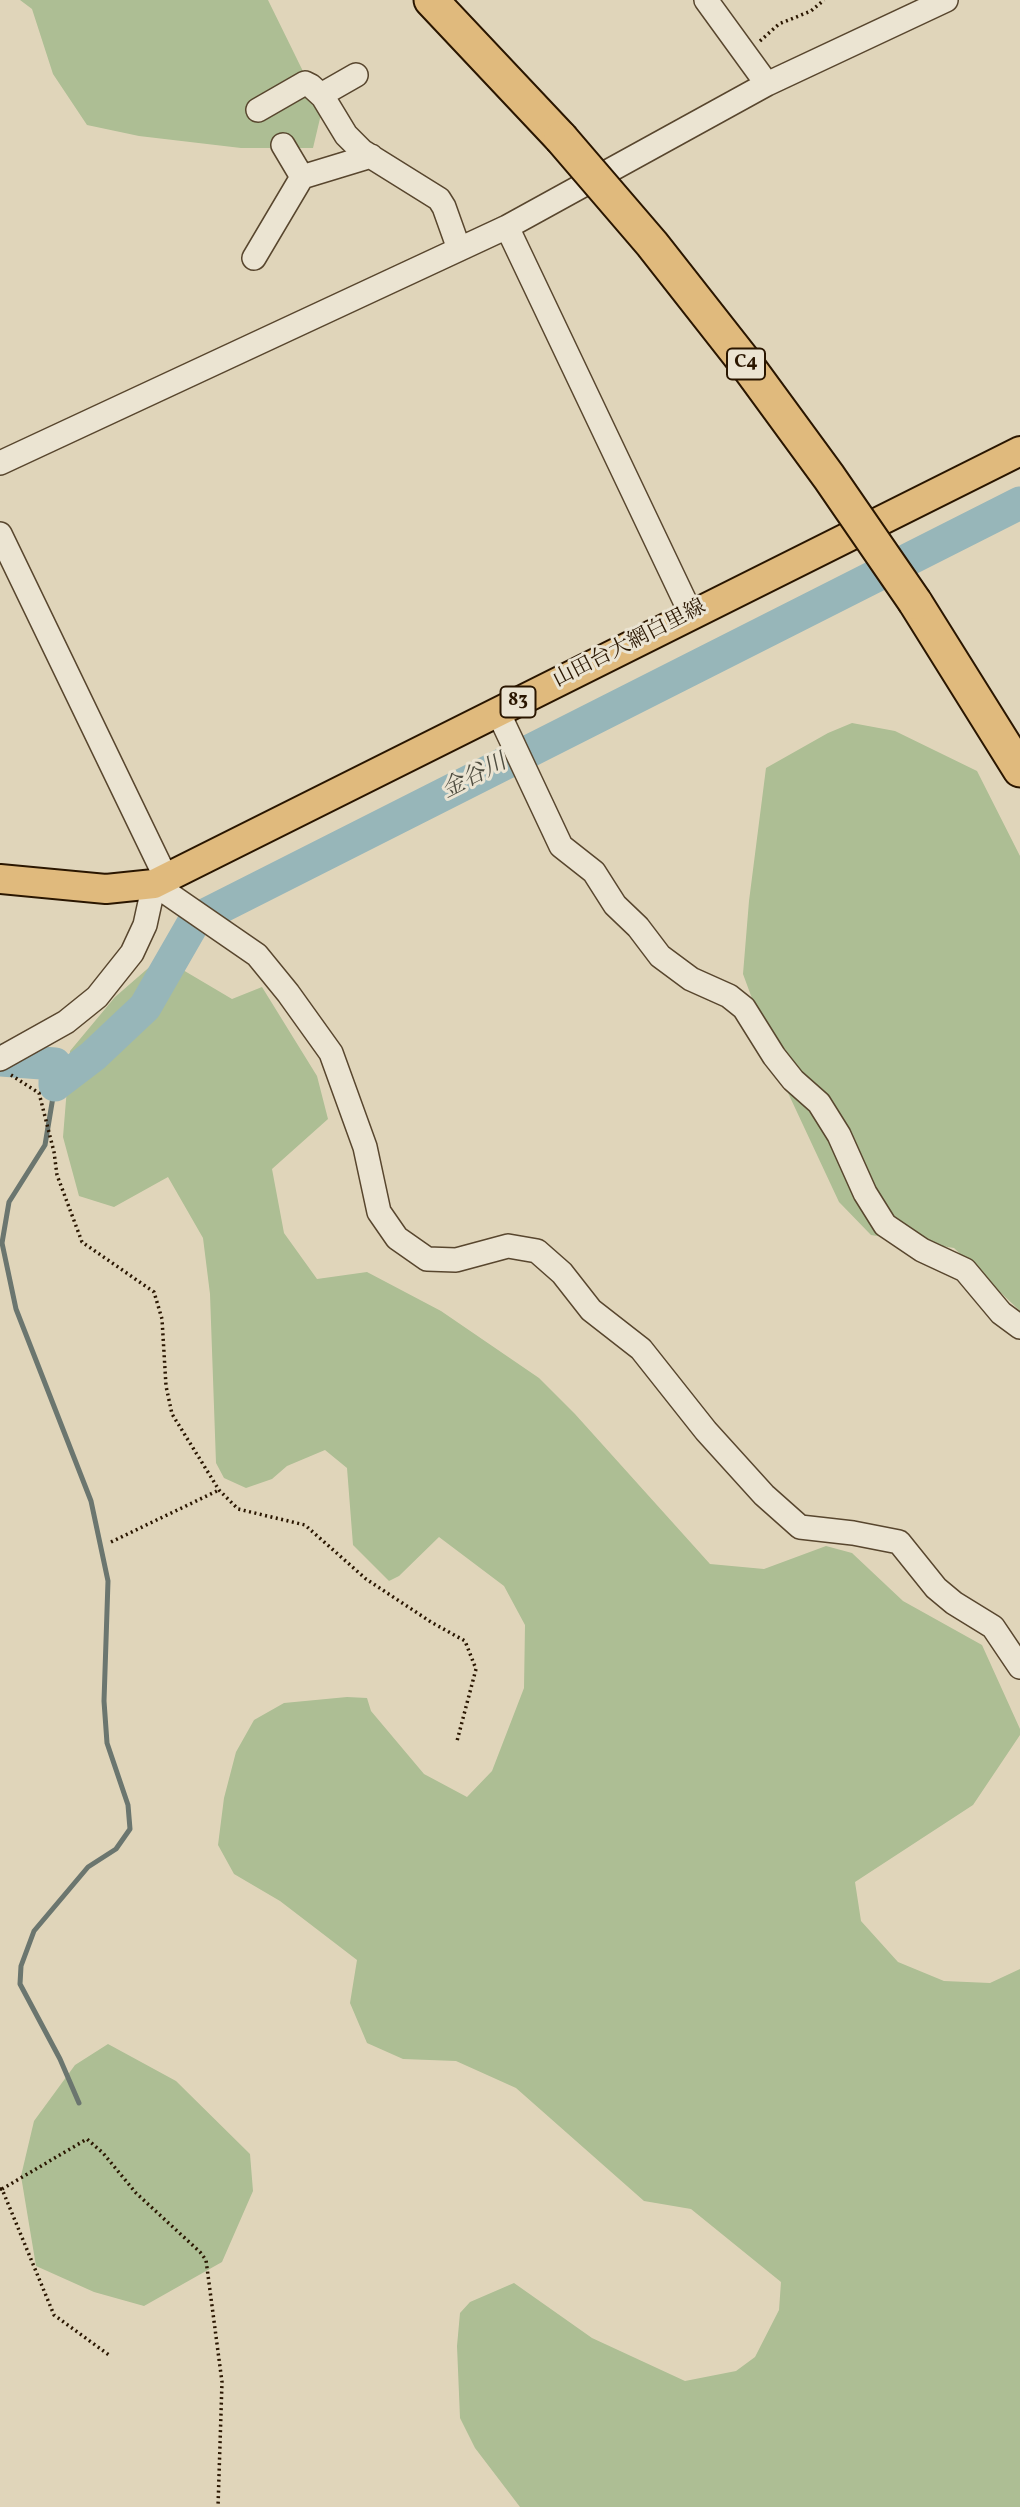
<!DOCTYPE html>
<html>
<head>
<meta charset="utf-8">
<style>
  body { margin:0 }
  canvas { display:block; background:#e0d5ba }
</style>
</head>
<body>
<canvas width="1020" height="2507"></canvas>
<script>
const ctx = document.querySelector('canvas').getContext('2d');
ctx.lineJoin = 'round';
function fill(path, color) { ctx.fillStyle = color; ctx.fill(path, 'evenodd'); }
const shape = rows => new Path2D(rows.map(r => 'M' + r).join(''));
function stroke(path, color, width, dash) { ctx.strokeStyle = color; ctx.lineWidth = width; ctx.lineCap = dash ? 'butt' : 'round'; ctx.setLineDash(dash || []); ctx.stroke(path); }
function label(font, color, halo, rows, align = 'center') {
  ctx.font = font + ' Vollkorn,"Noto Serif JP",serif'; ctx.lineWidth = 6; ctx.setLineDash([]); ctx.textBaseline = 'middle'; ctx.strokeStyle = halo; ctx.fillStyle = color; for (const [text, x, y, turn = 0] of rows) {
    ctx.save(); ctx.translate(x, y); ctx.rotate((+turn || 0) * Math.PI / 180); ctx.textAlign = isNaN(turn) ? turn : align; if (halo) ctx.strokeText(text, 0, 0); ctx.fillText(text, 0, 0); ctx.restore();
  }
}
fill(shape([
  [20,0,268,0,322,110,313,148,241,148,139,136,87,125,53,74,32,9],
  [852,723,895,731,977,771,1020,856,1020,1311,954,1248,871,1235,839,1202,782,1080,743,974,749,901,766,768,828,733],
  [161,957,232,999,262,987,317,1076,328,1119,272,1169,284,1233,317,1279,367,1272,441,1311,539,1378,575,1414,710,1564,764,1569,826,1546,852,1553,903,1601,982,1645,1020,1729,1020,1735,973,1805,855,1882,861,1921,898,1962,944,1981,990,1983,1020,1969,1020,2507,520,2507,475,2448,460,2418,457,2346,460,2313,470,2302,514,2283,592,2338,685,2381,736,2371,755,2357,779,2310,781,2282,691,2209,644,2201,516,2088,456,2061,403,2059,367,2043,350,2003,357,1960,280,1901,234,1874,218,1845,224,1798,236,1752,254,1720,284,1703,347,1697,367,1698,371,1711,424,1774,467,1797,492,1771,524,1688,525,1625,504,1586,439,1537,399,1576,389,1581,353,1545,347,1468,325,1450,287,1466,272,1479,246,1488,224,1478,216,1463,210,1294,203,1238,168,1177,114,1207,79,1196,63,1137,70,1051,115,997],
  [108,2044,176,2081,250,2154,253,2191,222,2262,144,2306,94,2292,36,2266,21,2176,34,2121,75,2065]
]), '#adbe94');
stroke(shape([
  [55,1085,45,1145,9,1202,2,1243,16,1309,91,1501,108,1581,104,1701,107,1743,128,1805,130,1829,116,1849,88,1867,34,1931,21,1966,20,1984,60,2059,79,2103]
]), '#6b766f', 5);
stroke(shape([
  [0,1060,55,1064,55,1085],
  [55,1085,93,1056,145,1007,195,920,1020,503]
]), '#97b6b9', 33);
const minor = shape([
  [706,0,767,84],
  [321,95,356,75],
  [258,110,305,83,311,86,323,97,346,135,362,151,439,199,444,207,459,249],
  [283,145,302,177],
  [507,227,691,614],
  [254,258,302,177,371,156],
  [0,463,507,227,767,84,946,0],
  [0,534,166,878],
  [498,712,561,846,594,872,615,905,638,927,660,956,691,979,729,996,744,1008,774,1056,793,1080,819,1103,839,1135,865,1193,885,1225,922,1250,965,1270,1001,1313,1020,1327],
  [0,1059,66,1022,97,997,132,953,145,925,154,884,257,955,288,993,331,1053,365,1147,379,1212,397,1238,427,1259,456,1260,508,1246,537,1251,562,1273,591,1310,641,1349,706,1431,764,1495,800,1527,853,1533,899,1542,936,1588,954,1603,993,1627,1020,1667]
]);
const major = shape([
  [0,879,106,889,154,884,1020,451]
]);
const highway = shape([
  [431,0,561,138],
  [915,602,1020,770]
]);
stroke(minor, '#58462e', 26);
stroke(major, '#2a1600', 32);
stroke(highway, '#2a1600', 37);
stroke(shape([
  [760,41,779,24,811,11,824,0],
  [11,1075,39,1093,54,1152,57,1175,82,1242,154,1292,162,1319,166,1386,172,1414,219,1490,238,1509,305,1525,366,1579,431,1622,465,1641,476,1669,457,1741],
  [111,1542,219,1490],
  [0,2189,2,2189,54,2315,109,2355],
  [2,2189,87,2139,103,2153,136,2193,200,2252,206,2260,222,2382,218,2507]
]), '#2a1600', 3.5, [2, 3.5]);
stroke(minor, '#ebe4d2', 23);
stroke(major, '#e0ba7d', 28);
stroke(highway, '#e0ba7d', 33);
const highwayBridge = shape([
  [561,138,652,244,747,365,829,477,915,602]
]);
stroke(highwayBridge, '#2a1600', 37, []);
stroke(highwayBridge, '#e0ba7d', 33);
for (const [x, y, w] of [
  [746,364,38],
  [518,702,35]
]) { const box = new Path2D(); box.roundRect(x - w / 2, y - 15.5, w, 31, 5); ctx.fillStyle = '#ebe4d2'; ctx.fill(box); stroke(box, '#2a1600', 2); }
label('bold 19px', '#2a1600', null, [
  ["C4",746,364],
  ["83",518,702]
]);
label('21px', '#2a1600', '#ebe4d2', [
  ["山田台大網白里線",630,645,-27]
]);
label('italic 23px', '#504e41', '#ebe4d2', [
  ["金谷川",475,778,-27]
]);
</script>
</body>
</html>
